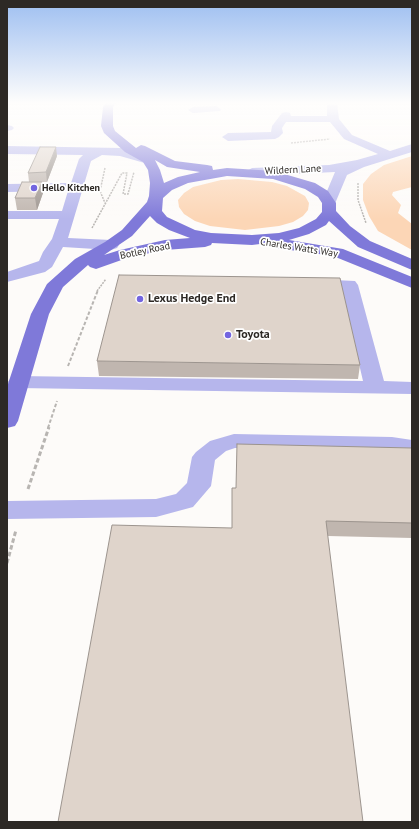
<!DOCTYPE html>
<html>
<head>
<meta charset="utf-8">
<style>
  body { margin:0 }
  #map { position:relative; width:419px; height:829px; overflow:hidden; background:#fdfbf9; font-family:"PT Sans",sans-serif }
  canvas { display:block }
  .frame { position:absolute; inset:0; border:8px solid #2d2925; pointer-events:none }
</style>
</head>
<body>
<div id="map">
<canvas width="419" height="829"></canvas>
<div class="frame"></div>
</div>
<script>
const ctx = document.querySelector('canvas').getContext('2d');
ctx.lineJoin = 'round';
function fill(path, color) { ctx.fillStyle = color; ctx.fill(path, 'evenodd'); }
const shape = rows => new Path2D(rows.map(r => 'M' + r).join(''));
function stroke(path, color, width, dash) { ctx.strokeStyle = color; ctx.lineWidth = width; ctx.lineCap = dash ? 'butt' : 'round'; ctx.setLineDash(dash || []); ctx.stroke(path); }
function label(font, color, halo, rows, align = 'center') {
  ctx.font = font + ' "PT Sans",sans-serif'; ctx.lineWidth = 3.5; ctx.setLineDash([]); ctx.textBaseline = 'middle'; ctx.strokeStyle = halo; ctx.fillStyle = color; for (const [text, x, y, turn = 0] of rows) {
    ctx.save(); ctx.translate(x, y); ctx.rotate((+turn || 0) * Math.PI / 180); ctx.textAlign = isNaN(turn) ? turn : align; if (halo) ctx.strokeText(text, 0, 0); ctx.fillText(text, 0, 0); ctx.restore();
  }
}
fill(shape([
  [412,156,412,187,393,192,392,195,401,205,398,213,412,224,412,250,378,231,369,216,363,200,363,184,371,174,384,165],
  [238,179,272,182,287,186,305,196,309,203,308,210,303,216,293,222,279,226,245,230,210,226,195,221,184,214,179,207,178,200,184,193,193,187,221,180]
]), '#fcd6b6');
stroke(shape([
  [291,143,330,139],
  [105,168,100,191,105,203],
  [358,183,358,200,366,223],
  [92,228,122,173,127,173,123,194,128,194,134,172],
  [97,291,106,279]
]), '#b8b5b2', 1.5, [2, 1]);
stroke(shape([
  [68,366,98,290],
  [48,428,57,401]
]), '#b8b5b2', 2, [3.5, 2]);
stroke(shape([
  [28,489,49,427],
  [7,563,16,530]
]), '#b8b5b2', 3, [4.5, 2.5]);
fill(shape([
  [327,103,337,103,339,119,352,135,390,151,412,144,412,152,364,167,347,175,334,206,324,206,322,203,335,172,252,176,245,172,252,168,329,165,357,160,378,154,344,139,330,122,286,122,282,128,283,133,279,137,275,139,228,141,222,137,228,133,271,132,272,126,282,113,286,112,290,113,291,116,327,116,327,103],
  [216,106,221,109,220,111,193,113,188,110,193,107,216,106],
  [7,125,12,126,14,128,12,130,7,131,7,125],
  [7,146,121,148,152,157,154,160,152,163,148,164,120,156,102,155,91,161,68,238,111,240,117,242,119,245,117,248,111,250,63,247,52,267,45,272,7,282,7,272,39,261,43,252,52,239,59,219,7,219,7,211,62,211,68,191,7,192,7,184,71,183,79,159,83,155,7,154,7,146],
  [312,279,355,281,358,285,384,381,412,382,412,394,18,388,11,386,8,382,11,378,18,376,363,381,342,290,306,288,303,284,306,280,312,279],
  [234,434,392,437,412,440,412,454,392,451,235,448,226,451,215,460,211,486,193,507,156,517,7,519,7,501,156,499,176,494,187,483,192,457,196,452,210,441,234,434]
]), '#b6b6ec');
fill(shape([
  [106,103,116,103,113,107,113,126,115,131,136,148,141,145,145,146,175,161,207,165,212,166,213,170,227,168,274,171,315,183,328,191,336,203,336,211,350,226,370,241,412,259,412,270,358,247,329,221,326,225,309,234,289,240,343,249,412,277,412,288,333,256,276,248,270,246,268,243,252,245,212,243,211,245,205,247,165,250,130,257,96,269,90,267,88,265,63,287,49,314,18,421,15,426,7,428,7,387,31,314,47,284,75,259,105,242,122,230,147,202,149,196,150,183,148,170,143,162,125,152,104,133,101,126,103,107,106,103],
  [155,160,167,167,200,172,178,177,164,183,160,170,155,160],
  [227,176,273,179,305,189,318,197,322,203,322,212,316,219,299,228,279,233,252,235,211,233,195,230,167,217,162,211,163,198,172,190,188,183,227,176],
  [150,216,157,223,169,230,190,238,165,240,120,250,104,255,132,236,150,216]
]), '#7f79d9');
fill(shape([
  [57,156,47,182,42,182,43,193,37,210,17,210,15,198,29,182,28,173],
  [97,361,360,365,358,379,99,376],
  [412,448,412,538,328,536,232,528,236,488]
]), '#c0b6af');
fill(shape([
  [56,147,57,156,47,182,46,172],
  [42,182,43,193,37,210,35,198]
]), '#9c948e');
const building = shape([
  [40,147,56,147,46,172,28,173,40,147],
  [22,182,42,182,35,198,15,198,22,182],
  [119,275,340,278,360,365,97,361,119,275],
  [237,444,412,448,412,523,326,521,363,822,58,822,112,525,232,528,232,488,236,488,237,444]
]);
fill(building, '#dfd4cb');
stroke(building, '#9c948e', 1);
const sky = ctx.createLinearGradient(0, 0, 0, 219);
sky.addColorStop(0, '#9ebff1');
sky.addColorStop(0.47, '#fefdfc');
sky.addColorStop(1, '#fefdfc00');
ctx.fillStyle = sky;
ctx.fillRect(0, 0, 419, 219);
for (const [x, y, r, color] of [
  [34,188,4,"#7365e0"],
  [140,299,4,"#7365e0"],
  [228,335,4,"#7365e0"]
]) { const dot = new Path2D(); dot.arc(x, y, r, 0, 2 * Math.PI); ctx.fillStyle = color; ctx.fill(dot); stroke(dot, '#fff', 1.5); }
label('10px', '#2d2925', '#fff', [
  ["Wildern Lane",293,170,-3],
  ["Charles Watts Way",299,248,9],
  ["Botley Road",145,251,-12]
]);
label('bold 10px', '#2d2925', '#fff', [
  ["Hello Kitchen",42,188]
], 'left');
label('bold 12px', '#2d2925', '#fff', [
  ["Lexus Hedge End",148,299],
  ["Toyota",236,335]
], 'left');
</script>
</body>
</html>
